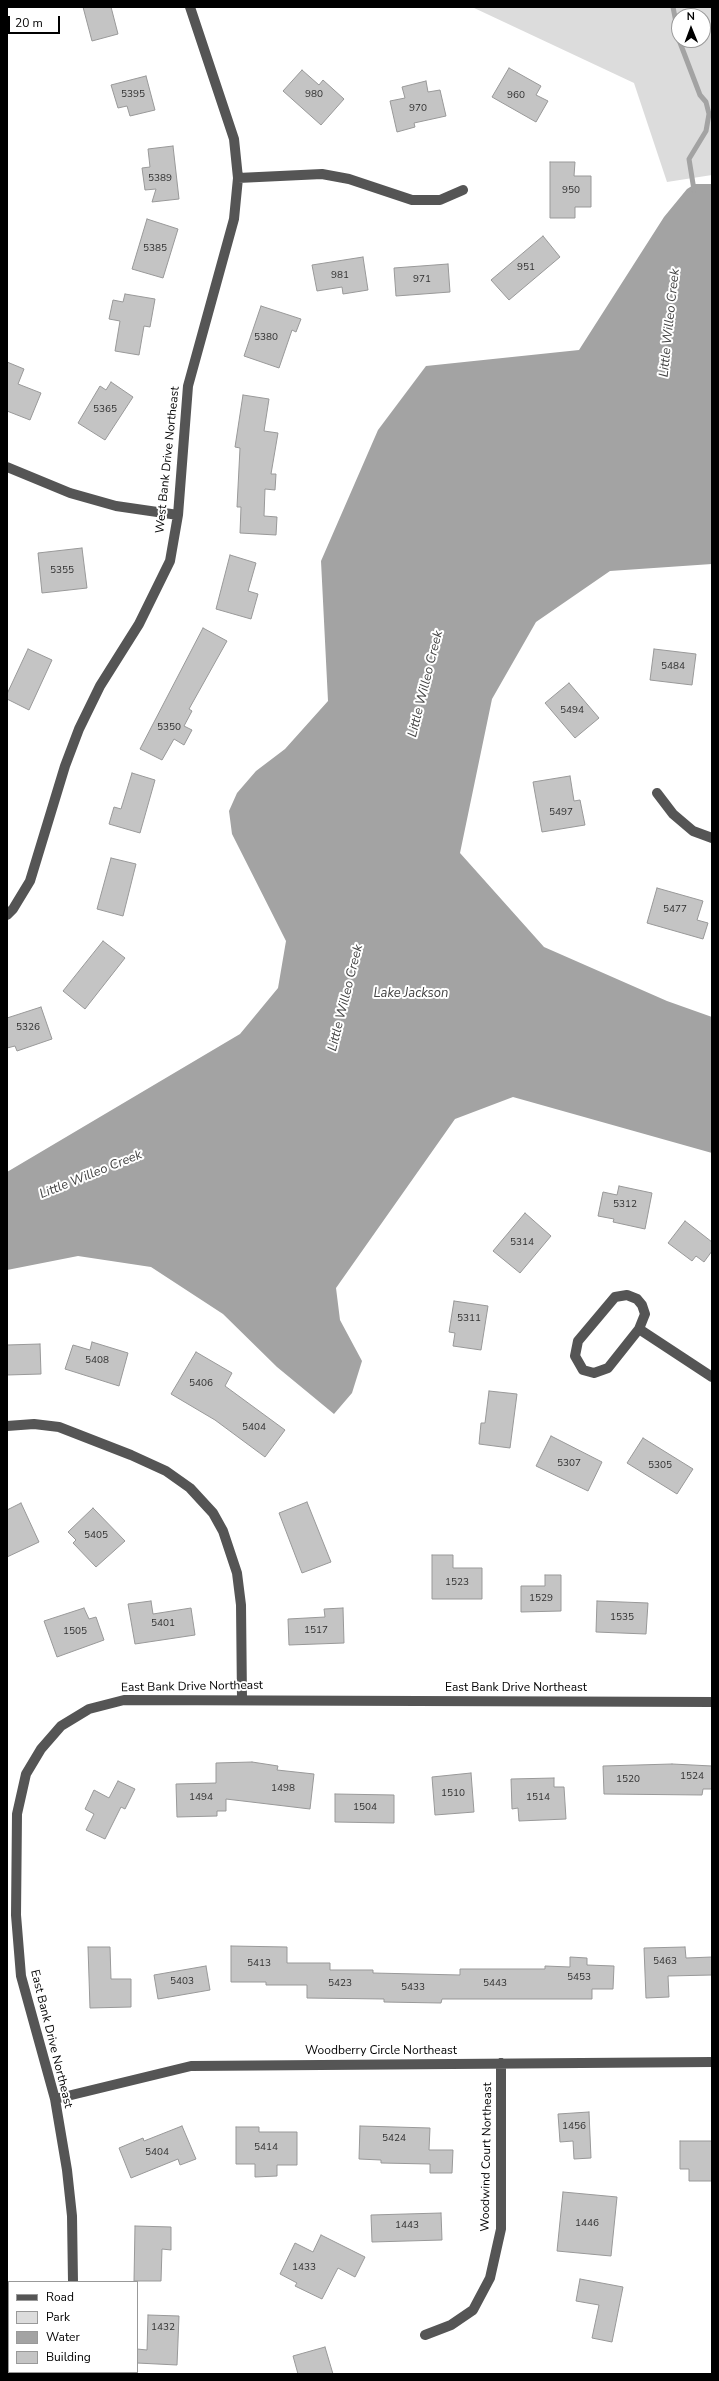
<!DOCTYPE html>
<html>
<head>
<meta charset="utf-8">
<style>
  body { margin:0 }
  #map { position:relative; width:719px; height:2381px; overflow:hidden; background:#fff; font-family:"Nunito Sans",sans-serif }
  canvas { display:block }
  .frame { position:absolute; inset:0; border:8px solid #000; pointer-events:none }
  .legend { position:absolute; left:8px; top:2281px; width:130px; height:92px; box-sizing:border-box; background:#fff; border:1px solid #999; margin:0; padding:5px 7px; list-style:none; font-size:12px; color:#000 }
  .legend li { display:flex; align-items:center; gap:8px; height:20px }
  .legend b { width:20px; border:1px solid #999 }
  .north { position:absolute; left:671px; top:8px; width:40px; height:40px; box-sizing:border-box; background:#fff; border:1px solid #999; border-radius:50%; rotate:359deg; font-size:11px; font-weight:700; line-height:16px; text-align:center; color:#000 }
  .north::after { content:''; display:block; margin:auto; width:14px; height:18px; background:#000; clip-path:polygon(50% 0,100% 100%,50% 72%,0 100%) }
  .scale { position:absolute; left:8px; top:16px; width:52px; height:18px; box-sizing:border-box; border:2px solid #000; border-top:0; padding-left:5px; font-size:12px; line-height:14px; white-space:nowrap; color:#000; -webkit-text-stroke:3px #fff; paint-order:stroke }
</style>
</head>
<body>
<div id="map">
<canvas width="719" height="2381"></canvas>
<div class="frame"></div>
<ul class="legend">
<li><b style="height:5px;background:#555"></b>Road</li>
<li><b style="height:11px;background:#dcdcdc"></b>Park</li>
<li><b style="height:11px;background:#a3a3a3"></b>Water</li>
<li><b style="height:11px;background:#c4c4c4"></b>Building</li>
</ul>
<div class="north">N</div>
<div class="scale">20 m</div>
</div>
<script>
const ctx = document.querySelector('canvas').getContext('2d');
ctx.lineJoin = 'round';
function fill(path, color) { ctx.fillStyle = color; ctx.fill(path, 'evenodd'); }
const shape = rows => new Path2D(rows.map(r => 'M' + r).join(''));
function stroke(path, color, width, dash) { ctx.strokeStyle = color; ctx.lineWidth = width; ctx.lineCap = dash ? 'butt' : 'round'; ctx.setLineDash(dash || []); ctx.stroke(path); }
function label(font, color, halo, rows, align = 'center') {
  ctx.font = font + ' "Nunito Sans",sans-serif'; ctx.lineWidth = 4; ctx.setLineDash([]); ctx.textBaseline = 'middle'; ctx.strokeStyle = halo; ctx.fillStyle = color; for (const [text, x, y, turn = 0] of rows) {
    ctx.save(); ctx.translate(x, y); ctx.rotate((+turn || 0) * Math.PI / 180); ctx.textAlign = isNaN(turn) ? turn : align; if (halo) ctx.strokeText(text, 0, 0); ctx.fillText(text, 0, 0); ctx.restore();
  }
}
fill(shape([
  [472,7,712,7,712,175,667,182,634,83],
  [679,16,703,16,703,40,679,40]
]), '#dcdcdc');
fill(shape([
  [695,184,712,184,712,564,610,571,536,622,492,699,460,853,544,947,667,1001,712,1017,712,1153,513,1097,455,1119,336,1288,340,1320,362,1361,352,1393,334,1414,277,1367,223,1314,151,1267,78,1256,7,1270,7,1172,240,1034,278,988,286,941,232,834,229,811,237,793,256,771,285,749,328,701,321,561,378,430,426,366,579,350,664,217,687,189]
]), '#a3a3a3');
stroke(shape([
  [673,7,679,38],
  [679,40,700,95,706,102,709,114,706,131,689,159,694,190]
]), '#a3a3a3', 5);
const building = shape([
  [83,7,111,7,118,34,92,41,83,7],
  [509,68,541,86,536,95,548,101,536,122,492,97,509,68],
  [302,70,319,85,323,80,344,99,321,125,283,91,302,70],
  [146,76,155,110,130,116,127,106,118,108,111,85,146,76],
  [426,81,428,92,440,90,446,116,414,123,415,127,397,132,390,101,405,98,402,87,426,81],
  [173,146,179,199,152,202,156,189,145,190,142,168,150,167,148,149,173,146],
  [550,162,575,162,574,176,591,176,591,207,575,207,575,218,550,218,550,162],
  [147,219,178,229,163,278,132,269,147,219],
  [543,236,560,257,509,300,491,280,543,236],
  [363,257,368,290,343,294,342,287,317,291,312,265,363,257],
  [448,264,450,292,396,296,394,268,448,264],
  [125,294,155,299,150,327,144,326,139,355,115,351,120,321,109,319,113,300,123,302,125,294],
  [261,306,301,319,296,332,292,330,279,368,244,356,261,306],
  [7,362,24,369,18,384,41,393,30,420,7,411,7,362],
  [111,382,133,397,105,440,78,423,100,386,106,390,111,382],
  [243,395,269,399,264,431,278,433,271,474,276,474,275,490,265,489,264,516,277,517,276,535,240,533,241,507,237,507,240,448,235,447,243,395],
  [82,548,87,588,42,593,38,553,82,548],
  [230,555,256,563,248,591,258,594,251,619,216,609,230,555],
  [203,628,227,641,189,709,192,711,184,726,192,730,184,745,174,739,162,760,140,749,203,628],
  [28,649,52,660,29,710,7,699,7,694,28,649],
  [654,649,696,654,692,685,650,680,654,649],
  [569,683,599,718,575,738,545,703,569,683],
  [132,773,155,780,140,833,109,824,114,807,121,809,132,773],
  [570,776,574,801,580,800,585,825,542,832,533,782,570,776],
  [111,858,136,864,123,916,97,909,111,858],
  [657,888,703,901,697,920,708,923,703,939,647,923,657,888],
  [103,941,125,958,85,1009,63,991,103,941],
  [41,1007,52,1039,17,1051,15,1046,7,1048,7,1018,41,1007],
  [619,1186,652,1193,645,1229,613,1222,614,1219,598,1216,603,1192,617,1195,619,1186],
  [525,1213,551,1236,520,1273,493,1251,525,1213],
  [685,1221,712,1242,712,1251,704,1262,696,1256,692,1261,668,1243,685,1221],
  [454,1301,488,1306,481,1350,453,1346,455,1333,449,1332,454,1301],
  [92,1342,128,1353,119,1386,65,1369,73,1345,90,1350,92,1342],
  [40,1344,41,1374,7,1375,7,1345,40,1344],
  [196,1352,232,1373,225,1386,285,1430,265,1457,215,1420,171,1394,196,1352],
  [489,1391,517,1394,510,1448,479,1444,481,1423,485,1423,489,1391],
  [551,1436,602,1462,588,1491,536,1466,551,1436],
  [643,1438,693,1469,677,1494,627,1463,643,1438],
  [307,1502,331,1562,302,1573,279,1513,307,1502],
  [21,1503,39,1542,7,1557,7,1510,21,1503],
  [93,1508,125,1541,96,1567,73,1543,76,1540,68,1532,93,1508],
  [432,1555,453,1555,453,1568,482,1568,482,1599,432,1599,432,1555],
  [545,1575,561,1575,561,1611,521,1612,521,1586,545,1586,545,1575],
  [151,1601,153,1614,191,1608,195,1635,135,1644,128,1604,151,1601],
  [597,1601,648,1603,646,1634,596,1632,597,1601],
  [84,1608,89,1619,96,1617,104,1640,57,1657,44,1621,84,1608],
  [343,1608,344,1643,289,1645,288,1619,325,1617,324,1609,343,1608],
  [252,1762,278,1766,277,1770,314,1774,310,1809,226,1799,226,1811,217,1811,217,1816,177,1817,176,1784,216,1783,216,1763,252,1762],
  [672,1764,712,1766,712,1789,703,1789,702,1795,604,1794,603,1766,672,1764],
  [471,1773,474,1812,435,1815,432,1777,471,1773],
  [554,1778,554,1787,564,1787,566,1819,519,1821,518,1808,512,1809,511,1779,554,1778],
  [118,1781,135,1789,125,1809,121,1807,105,1839,86,1830,94,1814,85,1809,94,1790,109,1798,118,1781],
  [335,1794,394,1795,394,1823,335,1822,335,1794],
  [231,1946,287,1947,287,1963,330,1963,330,1970,373,1970,373,1973,460,1975,460,1969,545,1969,545,1966,570,1967,570,1957,587,1958,587,1965,614,1966,613,1989,592,1989,592,1999,442,1999,441,2003,384,2002,384,1999,307,1998,307,1985,266,1985,266,1982,231,1982,231,1946],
  [88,1947,110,1947,111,1979,131,1979,131,2007,90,2008,88,1947],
  [685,1947,686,1958,712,1957,712,1975,668,1976,669,1997,646,1998,644,1948,685,1947],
  [206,1966,210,1990,158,1999,154,1975,206,1966],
  [589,2112,591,2158,574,2159,573,2141,560,2142,558,2114,589,2112],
  [182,2126,196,2159,180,2165,178,2159,131,2178,119,2148,143,2138,144,2141,182,2126],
  [360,2126,430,2128,429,2150,453,2150,452,2173,430,2173,430,2164,381,2163,381,2160,359,2159,360,2126],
  [236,2127,259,2127,259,2132,297,2132,297,2165,277,2165,277,2176,255,2177,255,2164,236,2164,236,2127],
  [680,2141,712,2141,712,2181,689,2181,689,2169,680,2169,680,2141],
  [563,2192,617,2197,611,2256,557,2251,563,2192],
  [441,2213,442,2240,372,2242,371,2215,441,2213],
  [135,2226,171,2227,171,2250,162,2249,161,2281,134,2281,135,2226],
  [321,2235,365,2257,355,2277,338,2268,322,2299,295,2286,297,2283,280,2274,295,2243,313,2252,321,2235],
  [580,2279,623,2287,612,2342,592,2338,599,2305,576,2301,580,2279],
  [148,2315,179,2316,177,2365,137,2363,137,2349,147,2350,148,2315],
  [325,2347,333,2374,298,2374,293,2356,325,2347]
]);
fill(building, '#c4c4c4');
stroke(building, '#999', 1);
stroke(shape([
  [238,178,322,174,349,179,412,200,440,200,463,190],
  [7,467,70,493,116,506,178,515],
  [657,793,673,814,693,831,712,838],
  [7,915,13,909,30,881,65,766,79,729,100,686,139,624,170,561,178,515,188,386,234,219,238,178,234,139,190,7],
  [627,1295,637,1299,642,1305,645,1314,639,1329,608,1368,594,1373,583,1370,575,1356,578,1341,615,1297,627,1295],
  [639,1329,712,1377],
  [7,1426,34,1424,59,1427,131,1455,166,1471,190,1488,213,1513,223,1531,237,1573,241,1605,242,1699],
  [55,2099,191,2066,712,2062],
  [73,2282,72,2216,67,2170,55,2099,21,1976,16,1915,17,1814,26,1774,41,1749,61,1726,89,1709,124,1700,712,1702],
  [425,2335,451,2325,473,2310,490,2278,501,2229,501,2063],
  [65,2374,65,2372]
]), '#555', 10);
label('10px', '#313131', null, [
  ["5395",133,95],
  ["980",314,95],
  ["960",516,96],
  ["970",418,109],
  ["5389",160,179],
  ["950",571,191],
  ["5385",155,249],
  ["951",526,268],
  ["981",340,276],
  ["971",422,280],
  ["5380",266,338],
  ["5365",105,410],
  ["5355",62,571],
  ["5484",673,667],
  ["5494",572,711],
  ["5350",169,728],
  ["5497",561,813],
  ["5477",675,910],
  ["5326",28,1028],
  ["5312",625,1205],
  ["5314",522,1243],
  ["5311",469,1319],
  ["5408",97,1361],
  ["5406",201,1384],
  ["5404",254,1428],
  ["5307",569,1464],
  ["5305",660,1466],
  ["5405",96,1536],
  ["1523",457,1583],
  ["1529",541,1599],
  ["1535",622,1618],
  ["5401",163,1624],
  ["1517",316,1631],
  ["1505",75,1632],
  ["1524",692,1777],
  ["1520",628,1780],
  ["1498",283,1789],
  ["1510",453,1794],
  ["1494",201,1798],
  ["1514",538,1798],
  ["1504",365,1808],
  ["5463",665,1962],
  ["5413",259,1964],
  ["5453",579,1978],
  ["5403",182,1982],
  ["5423",340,1984],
  ["5443",495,1984],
  ["5433",413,1988],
  ["1456",574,2127],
  ["5424",394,2139],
  ["5414",266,2148],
  ["5404",157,2153],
  ["1446",587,2224],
  ["1443",407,2226],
  ["1433",304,2268],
  ["1432",163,2328]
]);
label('12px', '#000', '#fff', [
  ["West Bank Drive Northeast",168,460,-84],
  ["East Bank Drive Northeast",192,1687,-1],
  ["East Bank Drive Northeast",516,1688],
  ["East Bank Drive Northeast",51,2039,76],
  ["Woodberry Circle Northeast",381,2051],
  ["Woodwind Court Northeast",487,2157,-89]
]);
label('italic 13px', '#444', '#fff', [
  ["Little Willeo Creek",670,323,-84],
  ["Little Willeo Creek",426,684,-76],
  ["Lake Jackson",411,994],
  ["Little Willeo Creek",346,998,-76],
  ["Little Willeo Creek",91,1175,-22]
]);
</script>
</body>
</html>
